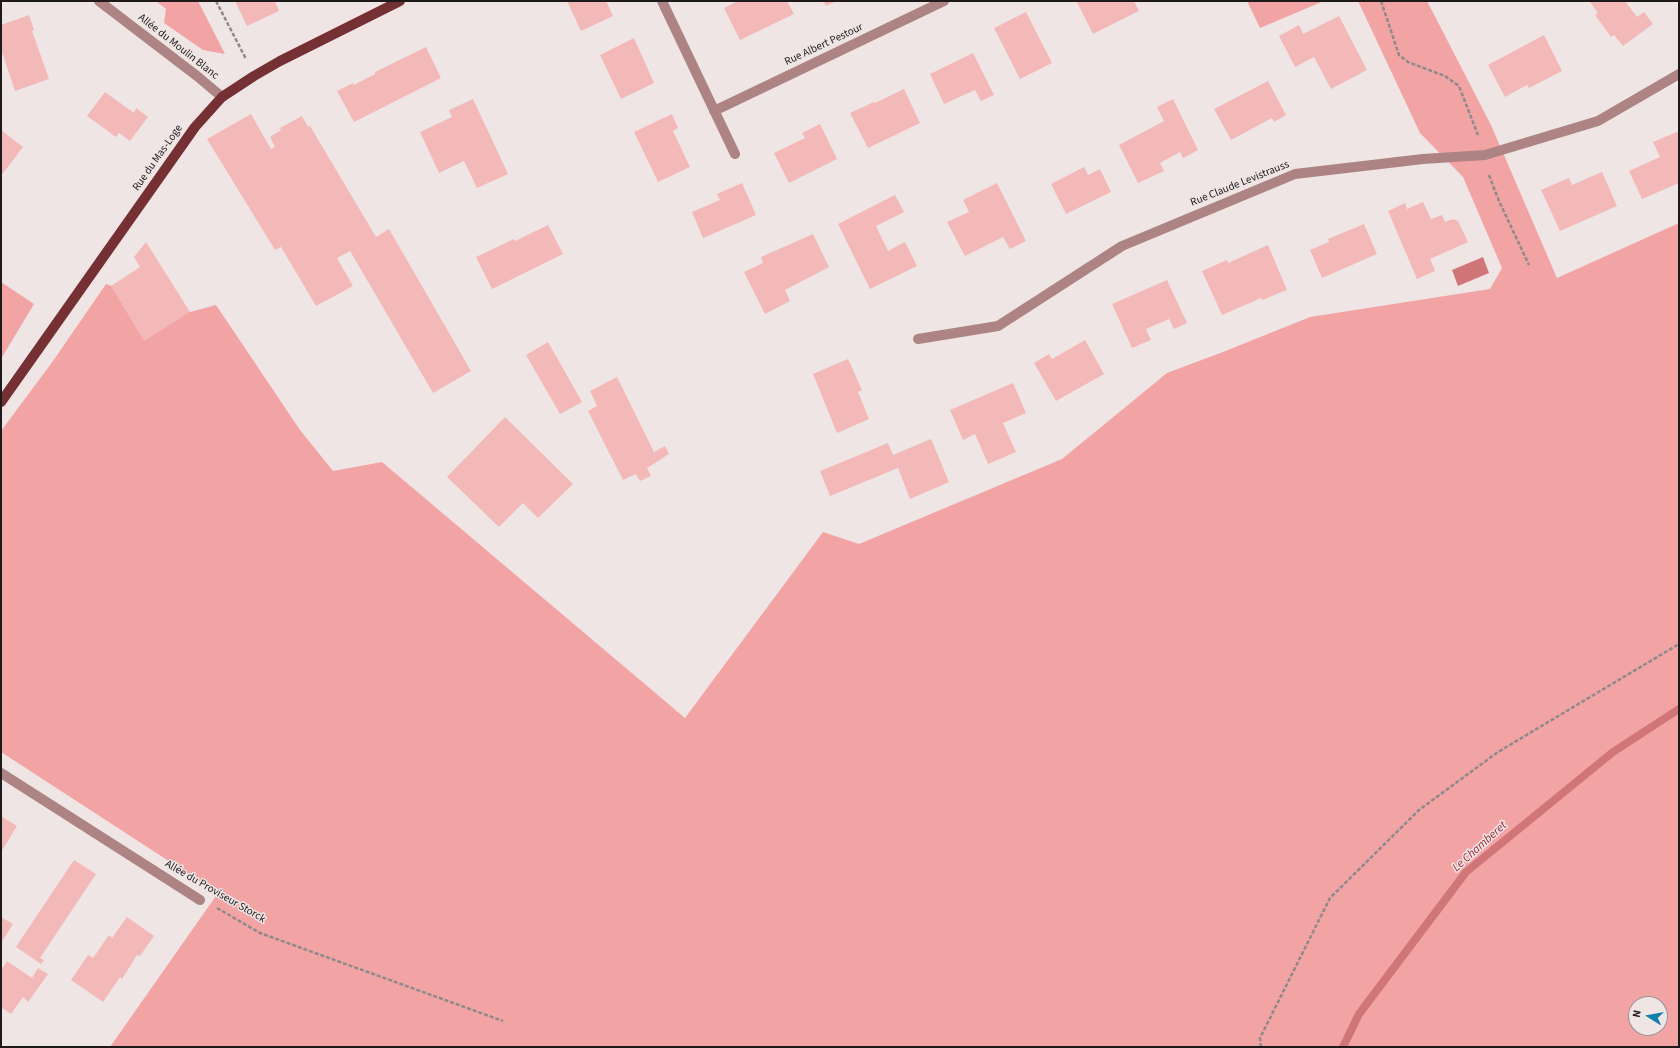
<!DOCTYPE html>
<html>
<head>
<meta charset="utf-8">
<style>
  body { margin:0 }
  #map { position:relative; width:1680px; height:1048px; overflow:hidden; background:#efe5e5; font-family:"Source Sans 3",sans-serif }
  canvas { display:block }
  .frame { position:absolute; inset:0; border:2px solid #1e1a1a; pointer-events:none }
  .north { position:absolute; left:1628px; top:996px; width:40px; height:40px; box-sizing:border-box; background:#efe5e5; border:1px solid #9b9494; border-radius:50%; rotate:281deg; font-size:11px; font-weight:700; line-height:16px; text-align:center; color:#1e1a1a }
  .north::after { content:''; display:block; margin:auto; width:14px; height:18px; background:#0f80a8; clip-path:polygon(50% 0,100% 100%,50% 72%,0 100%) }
</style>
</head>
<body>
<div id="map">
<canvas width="1680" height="1048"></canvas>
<div class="frame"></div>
<div class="north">N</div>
</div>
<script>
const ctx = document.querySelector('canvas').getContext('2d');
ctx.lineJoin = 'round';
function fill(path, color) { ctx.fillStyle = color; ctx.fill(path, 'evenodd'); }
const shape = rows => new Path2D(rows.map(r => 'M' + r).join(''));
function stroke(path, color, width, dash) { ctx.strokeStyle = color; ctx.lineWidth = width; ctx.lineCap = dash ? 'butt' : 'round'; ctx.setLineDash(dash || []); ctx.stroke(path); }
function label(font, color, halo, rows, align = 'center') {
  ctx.font = font + ' "Source Sans 3",sans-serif'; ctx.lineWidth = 3; ctx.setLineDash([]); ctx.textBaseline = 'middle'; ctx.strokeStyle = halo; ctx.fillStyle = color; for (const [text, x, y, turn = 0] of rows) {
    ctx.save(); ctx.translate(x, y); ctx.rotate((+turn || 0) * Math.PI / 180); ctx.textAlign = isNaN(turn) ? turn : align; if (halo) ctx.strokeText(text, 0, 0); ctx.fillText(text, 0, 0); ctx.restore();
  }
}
fill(shape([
  [156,1,198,1,225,54,203,50,164,23,166,9],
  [1247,1,1324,1,1260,28],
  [1358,1,1427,1,1491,125,1557,278,1679,223,1679,1047,110,1047,218,893,1,752,1,431,53,361,106,284,190,312,216,305,300,430,333,471,382,462,685,718,823,532,859,544,1062,459,1167,373,1223,352,1310,317,1490,289,1502,268,1463,177,1420,133],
  [1636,1004,1660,1004,1660,1028,1636,1028],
  [1,282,34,304,1,359]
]), '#f2a4a5');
fill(shape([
  [1483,257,1489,273,1458,286,1452,270]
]), '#d17678');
stroke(shape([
  [1343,1047,1359,1014,1466,872,1613,752,1679,709]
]), '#d17678', 8);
fill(shape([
  [235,1,275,1,279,11,247,26],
  [567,1,606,1,613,16,581,31],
  [738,1,787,1,794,14,740,40,724,8],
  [823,1,837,1,826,6],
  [1080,1,1134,1,1139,11,1093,34,1077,2],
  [1591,1,1625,1,1637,17,1644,12,1653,24,1623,46,1614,35,1611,37,1595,15,1598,13,1590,2],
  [1026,12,1052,63,1020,79,994,28],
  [29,15,34,30,32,31,49,79,15,91,1,49,1,25],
  [1339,16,1367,70,1331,89,1314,57,1295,67,1279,36,1299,25,1303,34],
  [1544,35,1562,71,1529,88,1527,85,1505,97,1488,65],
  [634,38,654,83,621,99,600,55],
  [426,47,441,78,354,122,337,91,353,83,354,85,375,74,375,72],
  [973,53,994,95,981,101,975,90,944,104,930,74],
  [1268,81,1286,115,1274,122,1272,118,1231,140,1214,109],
  [904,89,920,123,868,148,850,113,874,102,875,103],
  [105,92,134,113,136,108,148,117,130,141,119,133,116,137,87,116],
  [473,99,508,174,477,188,464,161,439,173,420,132,452,117,449,110],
  [1173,99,1198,150,1183,158,1180,152,1160,163,1164,171,1138,183,1119,145,1164,121,1157,107],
  [251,114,271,149,275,147,270,137,281,130,280,128,302,116,308,127,310,126,376,237,389,229,471,371,433,393,350,251,337,258,353,286,316,306,281,247,275,250,207,139],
  [672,114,678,128,673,131,690,167,658,182,634,132],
  [820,124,837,159,789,183,774,153,805,138,802,133],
  [1,130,23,147,1,176],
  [1679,131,1679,183,1642,199,1629,171,1660,157,1653,142],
  [1084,167,1088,175,1100,169,1111,192,1066,214,1051,184],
  [1602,172,1617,206,1560,231,1541,190,1569,178,1572,185],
  [742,183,756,215,703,238,692,212,720,200,717,194],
  [997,183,1026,241,1010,249,1003,237,965,256,947,222,969,212,963,200],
  [895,195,904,212,876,226,888,251,905,242,917,266,870,289,838,224],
  [1423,202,1431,219,1442,215,1445,222,1453,219,1458,221,1468,242,1430,259,1435,271,1417,279,1388,211,1405,203,1407,209],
  [1364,224,1377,254,1322,278,1310,250,1329,242,1328,239],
  [548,225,563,254,492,289,476,257,514,239,515,241],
  [813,234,829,267,785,290,790,301,765,314,744,272,763,263,761,257],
  [146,242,190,312,144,341,111,286,140,267,134,257],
  [1268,245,1287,290,1262,300,1261,298,1222,315,1202,271,1227,260,1228,263],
  [1167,280,1187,323,1174,329,1169,319,1146,329,1151,340,1132,348,1112,304],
  [1085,340,1104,374,1056,401,1034,363,1049,354,1052,359],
  [548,342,582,402,560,414,526,355],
  [848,359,862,390,858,392,869,419,837,433,813,374],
  [617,377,654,452,665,446,669,454,647,468,651,476,640,481,636,474,623,480,588,411,597,406,590,391],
  [1013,383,1026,413,1003,423,1016,452,988,464,975,434,963,440,950,410],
  [505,417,573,484,538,518,523,503,499,527,447,477],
  [931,439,949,482,910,499,898,468,830,496,820,471,888,443,893,455],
  [1,816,17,826,1,852],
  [74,860,96,874,40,958,44,960,41,964,16,947],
  [1,917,13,924,1,943],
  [127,917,154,936,140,956,137,955,122,979,120,977,103,1002,71,980,88,955,93,958,109,935,112,938],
  [7,961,32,978,38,968,48,974,28,1002,23,997,11,1014,1,1007,1,970]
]), '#f3b9b8');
stroke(shape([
  [216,1,246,59],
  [1381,1,1399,55,1408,62,1445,76,1459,86,1478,135],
  [1489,175,1499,201,1529,265],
  [217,908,260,933,503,1021],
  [1261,1047,1260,1038,1330,898,1419,810,1498,752,1679,644]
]), '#908989', 2.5, [4, 2]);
stroke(shape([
  [99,1,197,76,222,97],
  [662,1,735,154],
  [714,111,944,1],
  [918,339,998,326,1122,246,1295,174,1423,159,1485,155,1598,121,1679,74],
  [1,773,200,900]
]), '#ad8483', 10);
stroke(shape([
  [1,402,195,127,222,97,254,76,280,61,400,1]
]), '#753034', 10);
label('11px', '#1e1a1a', '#efe5e5', [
  ["Rue Albert Pestour",824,45,-25],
  ["Allée du Moulin Blanc",178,47,38],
  ["Rue du Mas-Loge",158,158,-55],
  ["Rue Claude Levistrauss",1240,184,-22],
  ["Allée du Proviseur Storck",215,892,30]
]);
label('italic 12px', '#972a35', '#efe5e5', [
  ["Le Chamberet",1480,847,-42]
]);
</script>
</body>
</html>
